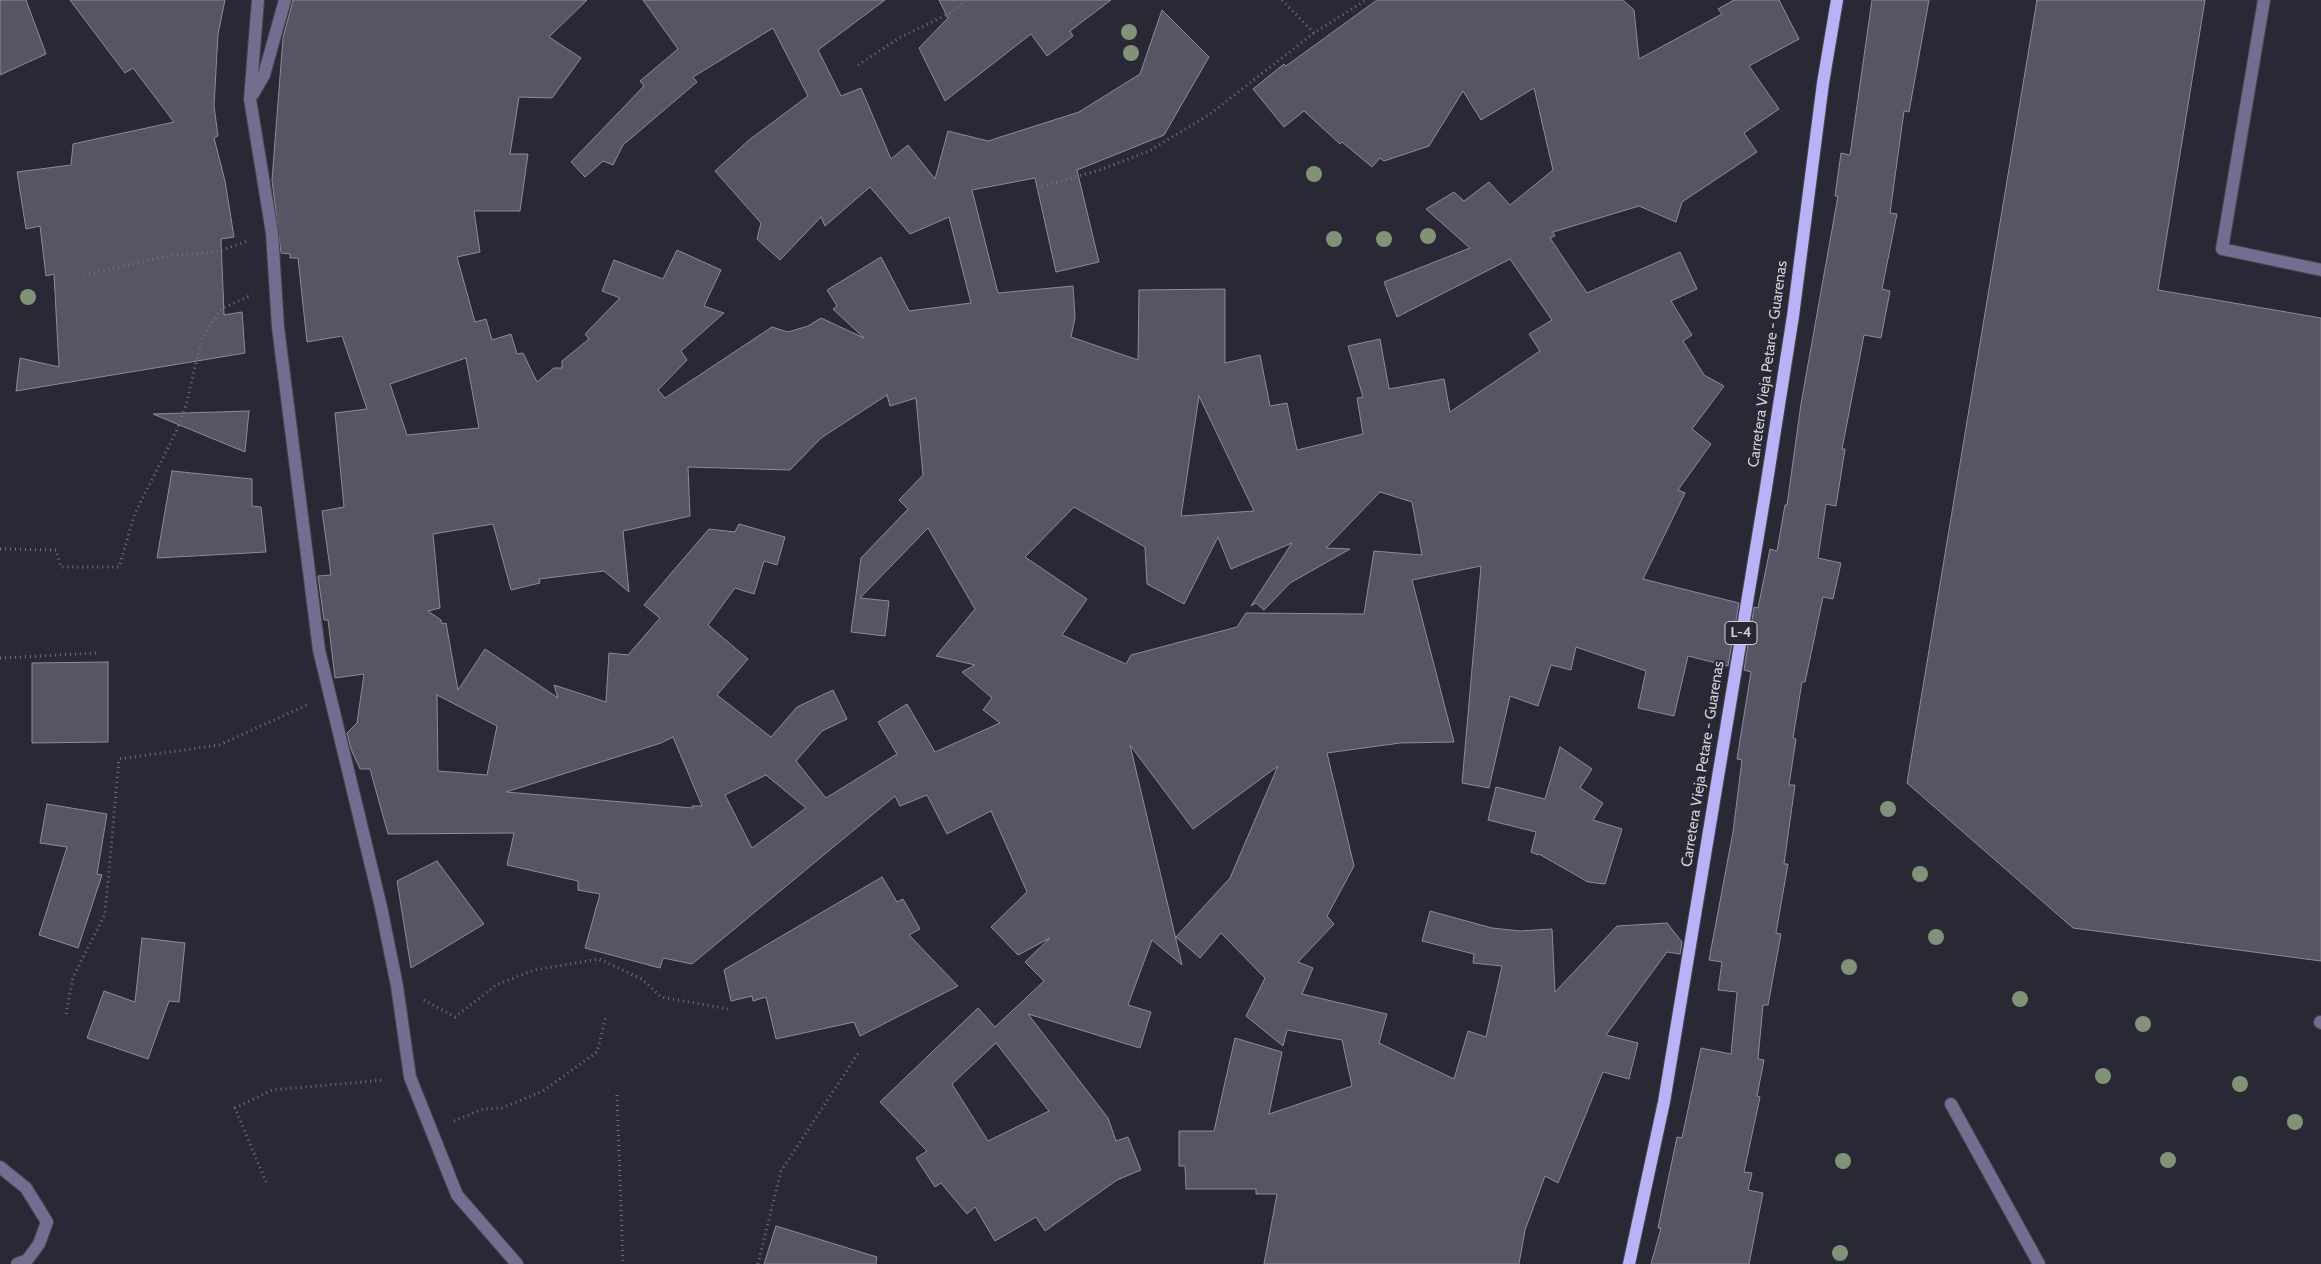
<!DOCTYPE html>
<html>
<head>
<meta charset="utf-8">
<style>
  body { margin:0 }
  canvas { display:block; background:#292835 }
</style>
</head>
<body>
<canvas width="2321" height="1264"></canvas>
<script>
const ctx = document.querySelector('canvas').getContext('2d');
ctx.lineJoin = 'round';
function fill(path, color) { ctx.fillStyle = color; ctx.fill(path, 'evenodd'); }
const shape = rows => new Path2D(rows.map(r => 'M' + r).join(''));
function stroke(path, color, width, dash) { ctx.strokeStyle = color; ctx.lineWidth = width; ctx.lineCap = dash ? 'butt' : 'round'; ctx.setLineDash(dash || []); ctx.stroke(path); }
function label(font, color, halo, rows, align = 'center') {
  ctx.font = font + ' Cabin,sans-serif'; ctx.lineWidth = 4; ctx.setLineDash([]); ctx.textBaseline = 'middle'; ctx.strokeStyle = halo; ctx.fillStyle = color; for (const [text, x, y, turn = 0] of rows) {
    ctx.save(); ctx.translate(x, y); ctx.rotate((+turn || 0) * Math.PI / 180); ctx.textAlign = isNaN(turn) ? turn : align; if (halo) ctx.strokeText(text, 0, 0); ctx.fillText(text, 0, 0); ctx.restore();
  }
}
const building = shape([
  [0,0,26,0,46,54,0,75,0,0],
  [70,0,225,0,218,34,214,106,218,136,214,138,225,181,234,237,221,239,224,315,242,312,245,353,16,391,20,358,59,367,54,274,46,276,40,226,26,229,17,172,71,165,73,144,174,122,133,68,125,73,70,0],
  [293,0,587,0,549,37,581,58,552,98,519,97,510,154,528,154,520,211,474,211,480,252,457,257,475,322,486,319,492,340,511,334,517,354,523,353,537,382,554,368,562,368,562,361,589,339,585,334,620,298,602,291,614,260,663,279,677,250,721,270,704,306,724,313,681,351,687,360,658,390,665,398,772,327,788,332,808,326,821,318,864,338,833,309,837,306,827,290,881,257,909,311,971,303,949,217,910,234,870,187,825,226,821,217,780,260,757,239,761,223,715,171,749,140,808,96,773,28,693,77,697,82,623,145,613,165,603,161,585,177,571,162,644,86,640,81,678,49,643,0,885,0,818,50,841,96,861,88,891,159,908,145,935,179,948,131,988,141,1079,112,1140,74,1162,10,1209,57,1164,135,1077,170,1099,262,1056,272,1035,178,972,190,998,293,1073,286,1075,318,1071,337,1138,360,1139,290,1225,289,1225,363,1260,355,1270,406,1287,403,1297,450,1363,434,1357,398,1363,397,1348,346,1380,339,1389,389,1444,379,1450,412,1540,351,1529,334,1552,320,1510,259,1397,317,1384,282,1470,248,1426,209,1454,192,1464,201,1489,182,1510,205,1553,170,1534,88,1481,120,1463,91,1429,146,1384,161,1380,158,1372,167,1342,142,1340,144,1304,111,1284,127,1253,89,1284,64,1286,66,1377,0,1623,0,1634,10,1639,59,1722,14,1718,9,1734,0,1779,0,1799,39,1749,66,1779,109,1744,133,1757,152,1682,202,1676,222,1639,206,1553,232,1555,236,1550,238,1587,293,1680,252,1697,289,1671,301,1692,335,1683,341,1704,375,1724,386,1692,429,1711,444,1678,490,1685,493,1643,579,1739,603,1728,666,1688,656,1674,716,1638,708,1646,671,1576,647,1571,670,1551,665,1538,706,1510,696,1489,788,1462,783,1481,566,1412,580,1454,742,1400,743,1327,753,1354,866,1327,916,1334,924,1298,962,1313,968,1302,994,1387,1014,1379,1043,1454,1079,1468,1031,1486,1037,1502,966,1473,963,1474,954,1422,941,1430,911,1492,928,1520,931,1552,929,1555,992,1617,926,1667,923,1682,942,1680,954,1667,952,1606,1035,1638,1043,1629,1079,1603,1072,1558,1183,1545,1176,1525,1230,1519,1264,1264,1264,1277,1194,1256,1194,1256,1189,1186,1189,1185,1166,1179,1166,1179,1131,1214,1131,1235,1038,1282,1052,1269,1114,1352,1086,1342,1040,1287,1030,1283,1046,1246,1016,1265,978,1221,933,1200,958,1176,937,1230,878,1278,766,1193,829,1130,745,1182,965,1152,940,1128,1005,1151,1012,1140,1048,1028,1014,1108,1118,1116,1141,1128,1137,1141,1170,1117,1180,1045,1231,1036,1217,995,1241,975,1207,967,1214,941,1183,935,1187,916,1158,927,1151,880,1102,978,1008,995,1027,1044,981,1025,962,1050,938,1018,955,991,927,1027,892,991,811,947,834,927,795,900,806,895,796,692,964,663,958,660,968,585,948,600,894,578,890,578,881,507,865,514,833,388,834,370,769,360,769,351,749,347,733,357,723,364,674,335,678,328,620,324,620,318,576,331,575,322,511,344,507,335,413,367,409,342,336,307,342,298,258,290,258,290,254,281,253,272,180,283,38,293,0],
  [466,358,479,428,407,435,390,384,466,358],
  [887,395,890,406,916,398,923,475,899,500,908,509,861,558,851,632,885,636,889,601,860,598,928,528,975,609,936,656,975,665,962,672,992,698,983,710,1000,723,935,752,907,704,878,722,897,754,826,798,796,761,822,731,847,719,833,690,797,707,771,737,717,695,748,659,708,625,735,588,754,594,764,561,777,565,785,537,739,524,735,532,709,529,644,605,660,618,628,655,609,653,606,702,554,685,558,698,485,649,458,690,446,623,442,624,441,620,428,611,440,608,433,534,493,524,511,590,540,583,539,579,604,571,629,592,623,531,690,516,688,467,790,470,821,438,887,395],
  [1199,396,1254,511,1181,516,1199,396],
  [1380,492,1412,502,1422,555,1374,551,1364,614,1246,613,1237,627,1131,655,1126,664,1062,635,1087,599,1025,557,1074,507,1145,547,1147,584,1184,604,1218,537,1231,569,1292,543,1251,606,1256,603,1264,610,1290,583,1350,549,1326,548,1380,492],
  [437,695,497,726,487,775,438,771,437,695],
  [673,737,702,806,692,806,693,808,506,792,661,743,673,737],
  [766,775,806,808,752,848,725,795,766,775],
  [996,1043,1049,1111,988,1141,952,1084,996,1043],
  [939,0,1111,0,1070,31,1073,36,1047,56,1031,34,945,101,919,48,948,18,939,0],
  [1872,0,1929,0,1909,112,1904,111,1890,213,1897,214,1882,289,1890,291,1881,338,1864,335,1842,449,1845,449,1836,506,1826,504,1818,558,1841,563,1833,599,1823,597,1805,682,1802,682,1793,738,1796,739,1789,785,1795,785,1784,864,1788,864,1776,933,1781,934,1768,1005,1763,1005,1758,1059,1764,1060,1757,1096,1760,1097,1744,1172,1752,1173,1748,1190,1763,1193,1749,1264,1651,1264,1661,1228,1658,1228,1677,1137,1682,1138,1701,1048,1731,1054,1737,992,1718,990,1722,962,1709,960,1733,832,1742,760,1737,759,1751,672,1744,670,1754,607,1758,608,1770,549,1777,551,1785,505,1787,505,1801,404,1838,196,1835,196,1841,153,1850,155,1872,0],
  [2037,0,2205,0,2158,290,2321,318,2321,961,2073,928,1907,783,2037,0],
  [249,411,245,452,153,414,249,411],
  [172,471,252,479,252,506,261,507,266,552,157,558,172,471],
  [108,662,108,742,32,743,32,663,108,662],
  [1560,747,1592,769,1580,788,1603,803,1593,820,1622,829,1605,884,1588,882,1539,854,1538,855,1531,852,1536,832,1488,820,1496,787,1545,799,1560,747],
  [47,804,107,814,97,874,102,875,78,948,39,935,67,847,40,843,47,804],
  [437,861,484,924,411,968,397,881,437,861],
  [882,877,897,902,903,899,920,929,909,935,958,986,860,1036,854,1022,776,1039,766,997,753,1001,752,996,731,1001,724,970,882,877],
  [142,938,185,943,179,1002,169,1001,148,1059,87,1038,104,991,135,1002,142,938],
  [776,1226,877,1257,876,1264,764,1264,776,1226]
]);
fill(building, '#565564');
stroke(building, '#8c8b9a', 1);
const minor = shape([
  [258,0,250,99,272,233,278,327,319,650,381,907,397,986,410,1077,457,1195,517,1264],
  [2264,0,2222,249,2321,270],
  [253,94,264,75,285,0],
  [2320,1022,2321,1023],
  [1951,1104,2039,1264],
  [0,1167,26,1188,47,1222,39,1244,27,1260,17,1264]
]);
const major = shape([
  [1629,1264,1664,1102,1765,494,1793,316,1823,83,1837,0]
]);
stroke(minor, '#444350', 14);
stroke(major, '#444350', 14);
stroke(shape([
  [1282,0,1314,33],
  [858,65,901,37,952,12,967,0],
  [1037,188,1100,170,1149,151,1210,114,1314,33,1366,0],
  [84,275,174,255,216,252,248,241],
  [0,549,56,550,61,567,119,567,135,513,176,432,186,405,202,338,221,309,252,295],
  [0,658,97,653],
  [424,1000,455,1017,496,985,534,970,599,959,642,979,661,997,728,1009],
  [66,1014,73,977,105,914,119,759,219,745,307,705],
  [617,1095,623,1264],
  [454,1121,483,1109,502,1108,543,1091,597,1052,606,1016],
  [266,1182,235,1108,272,1090,385,1080],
  [758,1264,781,1171,859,1052]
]), '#71707c', 3, [1, 4]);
stroke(minor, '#716e8f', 12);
stroke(major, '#b9b2f6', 12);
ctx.fillStyle = '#829278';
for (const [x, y] of [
  [1129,32],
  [1131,53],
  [1314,174],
  [1428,236],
  [1334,239],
  [1384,239],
  [28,297],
  [1888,809],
  [1920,874],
  [1936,937],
  [1849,967],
  [2020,999],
  [2143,1024],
  [2103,1076],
  [2240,1084],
  [2295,1122],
  [2168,1160],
  [1843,1161],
  [1840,1253]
]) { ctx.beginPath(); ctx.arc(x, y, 8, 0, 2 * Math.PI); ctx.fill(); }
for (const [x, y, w] of [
  [1741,633,32]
]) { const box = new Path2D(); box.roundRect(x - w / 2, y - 11.5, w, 23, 4); ctx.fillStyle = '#292835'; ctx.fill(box); stroke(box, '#d4d3dc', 1); }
label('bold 14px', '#d4d3dc', null, [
  ["L-4",1741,633]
]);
label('15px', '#d4d3dc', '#292835', [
  ["Carretera Vieja Petare - Guarenas",1768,364,-82],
  ["Carretera Vieja Petare - Guarenas",1703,764,-81]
]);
</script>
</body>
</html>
